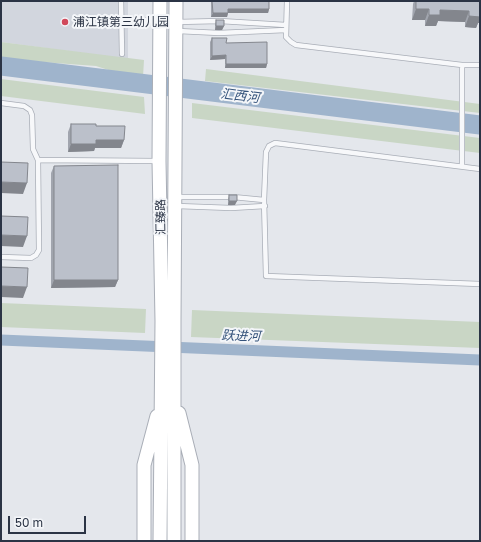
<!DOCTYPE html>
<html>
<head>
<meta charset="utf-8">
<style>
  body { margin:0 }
  #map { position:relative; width:481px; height:542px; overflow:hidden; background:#e4e7ec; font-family:"Golos Text",sans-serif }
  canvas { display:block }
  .frame { position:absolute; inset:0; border:2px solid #2b3445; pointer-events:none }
  .scale { position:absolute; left:8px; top:516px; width:78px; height:18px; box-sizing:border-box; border:2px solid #2b3445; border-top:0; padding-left:5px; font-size:12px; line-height:14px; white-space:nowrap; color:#2b3445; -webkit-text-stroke:3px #f4f6f9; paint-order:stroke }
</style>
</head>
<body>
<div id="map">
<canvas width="481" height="542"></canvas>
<div class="frame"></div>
<div class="scale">50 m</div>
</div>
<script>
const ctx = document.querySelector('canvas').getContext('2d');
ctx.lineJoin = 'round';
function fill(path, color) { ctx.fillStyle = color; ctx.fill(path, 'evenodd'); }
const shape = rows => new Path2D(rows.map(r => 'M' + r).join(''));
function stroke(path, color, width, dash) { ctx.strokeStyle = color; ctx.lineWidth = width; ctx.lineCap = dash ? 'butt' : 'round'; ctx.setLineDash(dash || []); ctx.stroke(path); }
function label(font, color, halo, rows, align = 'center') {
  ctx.font = font + ' "Golos Text","Noto Sans SC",sans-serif'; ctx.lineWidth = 4; ctx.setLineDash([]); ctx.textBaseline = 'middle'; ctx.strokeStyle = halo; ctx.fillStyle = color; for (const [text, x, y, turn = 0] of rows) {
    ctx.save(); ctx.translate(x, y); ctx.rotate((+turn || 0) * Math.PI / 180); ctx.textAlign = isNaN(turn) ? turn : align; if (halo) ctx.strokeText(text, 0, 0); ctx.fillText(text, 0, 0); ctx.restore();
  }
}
fill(shape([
  [1,1,128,1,128,59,1,42]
]), '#d2d6de');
fill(shape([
  [1,42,144,60,143,77,130,77,96,66,1,59],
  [206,69,480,104,480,113,205,81],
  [1,79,144,97,145,114,1,96],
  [192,103,480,138,480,153,192,118],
  [1,303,146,309,145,333,1,327],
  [192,310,480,322,480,348,191,337]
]), '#c9d6c5');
stroke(shape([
  [1,340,480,360]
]), '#9fb4cc', 11);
stroke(shape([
  [1,66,480,125]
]), '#9fb4cc', 19);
const lane = shape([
  [121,1,122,54],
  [287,1,286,37,291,42,296,45,462,65,480,65],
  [121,19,159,21],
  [177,22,220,21,286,25],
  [178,31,219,33,286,30],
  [1,103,24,106,30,110,32,115,33,149,38,160,39,250,36,255,31,258,1,257],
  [38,160,158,161],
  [462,166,462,65],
  [480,169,275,143,269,146,266,152,264,200,266,276,480,284],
  [176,197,233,197,264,200],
  [177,206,231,208,265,206]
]);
const secondary = shape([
  [160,1,159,161,162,321,160,541],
  [179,413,192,465,192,541],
  [144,541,144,465,157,416],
  [174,541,174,321,176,1]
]);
stroke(lane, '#a9aeb7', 6);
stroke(secondary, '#a9aeb7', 15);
stroke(lane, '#f7f8fa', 4.5);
stroke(secondary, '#fff', 13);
fill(shape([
  [211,1,269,1,269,9,268,13,228,13,227,17,211,17],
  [414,1,480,1,480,23,478,23,476,28,465,27,465,22,438,21,436,26,425,26,425,20,412,20,413,4],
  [216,20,224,26,222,30,215,30,215,24],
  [212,38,226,43,267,64,266,68,225,68,225,59,210,60,210,42],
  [71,124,96,126,124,140,121,148,95,148,94,151,68,152,68,132],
  [54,166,118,280,115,287,51,288,51,173],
  [229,195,235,205,228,205,228,199]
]), '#a1a5ae');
fill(shape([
  [228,9,269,9,268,13,227,13],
  [416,9,429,9,425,20,412,20],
  [440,10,469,11,465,22,438,21,436,26,425,26,429,15],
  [213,13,228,13,227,17,211,17],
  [480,13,480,23,478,23,476,28,465,27,469,16],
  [216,26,224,26,222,30,215,30],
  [226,55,225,59,210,60,212,56],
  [226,64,267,64,266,68,225,68],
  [96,140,124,140,121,148,95,148,94,151,68,152,71,144],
  [1,182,27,183,23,194,1,193],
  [229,201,237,201,235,205,228,205],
  [1,235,27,236,23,247,1,246],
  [54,280,118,280,115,287,51,288],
  [1,286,27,287,23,298,1,297]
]), '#83868d');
const building = shape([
  [212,1,269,1,269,9,228,9,228,13,213,13,212,1],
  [416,1,480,1,480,17,469,16,469,11,440,10,440,15,429,15,429,9,416,9,416,1],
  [216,20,224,20,224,26,216,26,216,20],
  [212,38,227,38,226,43,267,42,267,64,226,64,226,55,212,56,212,38],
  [71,124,96,124,96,126,125,126,124,140,96,140,96,144,71,144,71,124],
  [1,162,28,163,27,183,1,182,1,162],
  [118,165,118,280,54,280,54,166,118,165],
  [229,195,237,195,237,201,229,201,229,195],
  [1,216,28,217,27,236,1,235,1,216],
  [1,267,28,268,27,287,1,286,1,267]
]);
fill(building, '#bbc0ca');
stroke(building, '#83868d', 1);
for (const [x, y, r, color] of [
  [65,22,4,"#d1495b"]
]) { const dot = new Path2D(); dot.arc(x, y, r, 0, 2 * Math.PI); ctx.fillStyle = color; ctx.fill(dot); stroke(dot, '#f4f6f9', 1.5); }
label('12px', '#2b3445', '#f4f6f9', [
  ["浦江镇第三幼儿园",73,22]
], 'left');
label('12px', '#2b3445', '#f4f6f9', [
  ["汇臻路",161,217,-91]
]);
label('italic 13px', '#34527a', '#f4f6f9', [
  ["汇西河",240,96,7],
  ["跃进河",241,336,2]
]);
</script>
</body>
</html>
